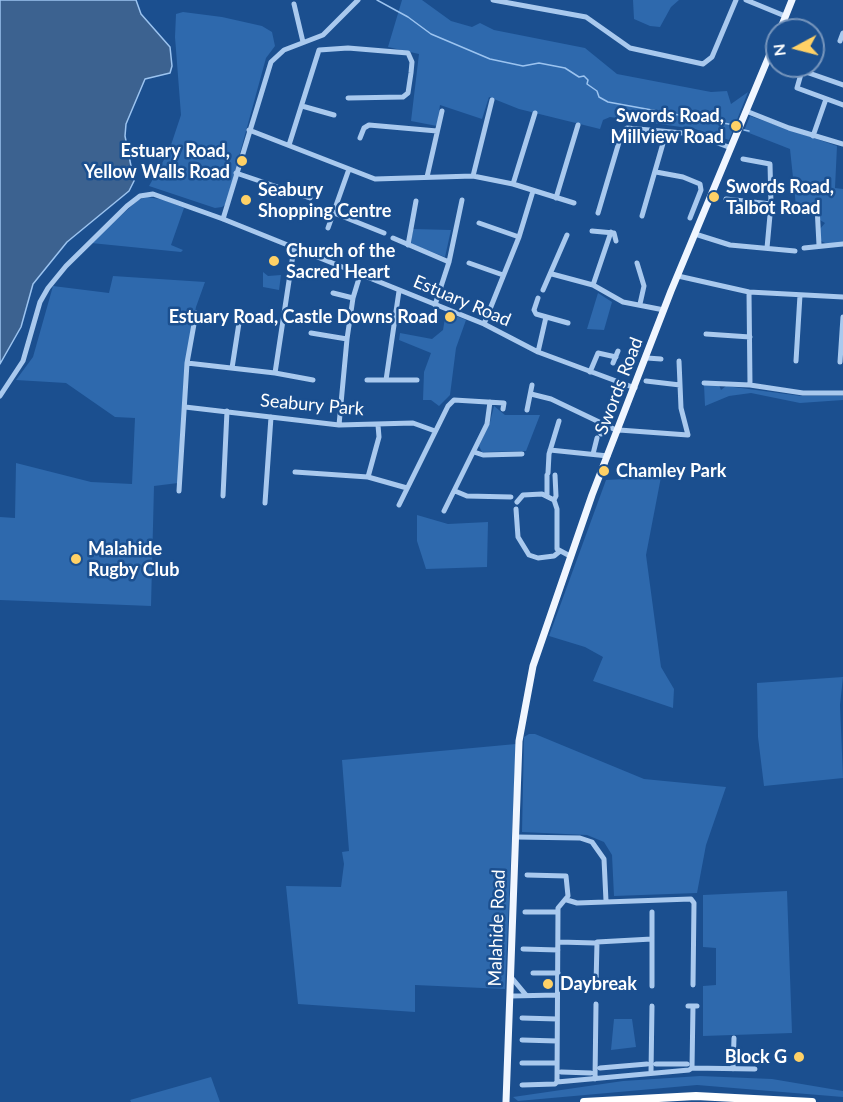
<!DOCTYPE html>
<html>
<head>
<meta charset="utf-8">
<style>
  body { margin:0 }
  #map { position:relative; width:843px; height:1102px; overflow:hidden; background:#1b4f8f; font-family:Lato,sans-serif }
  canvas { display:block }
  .north { position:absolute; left:765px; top:18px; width:60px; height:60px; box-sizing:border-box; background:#1b4f8f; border:2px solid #7695bc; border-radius:50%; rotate:263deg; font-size:16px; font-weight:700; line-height:24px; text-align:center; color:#fff }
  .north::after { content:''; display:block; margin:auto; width:21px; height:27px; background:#ffd166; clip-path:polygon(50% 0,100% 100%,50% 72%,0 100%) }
</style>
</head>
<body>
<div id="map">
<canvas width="843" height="1102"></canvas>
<div class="north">N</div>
</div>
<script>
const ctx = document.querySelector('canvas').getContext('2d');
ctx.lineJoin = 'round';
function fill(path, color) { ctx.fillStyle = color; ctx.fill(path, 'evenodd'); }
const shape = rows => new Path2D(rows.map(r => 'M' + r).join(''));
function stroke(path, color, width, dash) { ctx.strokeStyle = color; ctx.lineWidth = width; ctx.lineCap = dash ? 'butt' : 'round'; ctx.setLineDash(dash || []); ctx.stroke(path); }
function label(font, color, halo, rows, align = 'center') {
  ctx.font = font + ' Lato,sans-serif'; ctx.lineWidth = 5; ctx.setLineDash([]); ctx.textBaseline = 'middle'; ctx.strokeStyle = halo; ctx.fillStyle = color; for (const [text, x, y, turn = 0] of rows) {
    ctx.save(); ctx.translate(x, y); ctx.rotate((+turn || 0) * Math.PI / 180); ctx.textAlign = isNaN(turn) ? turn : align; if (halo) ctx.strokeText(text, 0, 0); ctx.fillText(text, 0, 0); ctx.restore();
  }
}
fill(shape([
  [402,0,422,0,451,21,472,27,480,23,494,30,585,48,617,74,711,92,727,91,731,104,748,92,729,140,695,129,610,117,603,120,600,129,519,109,489,97,482,119,440,105,437,126,411,121,419,54,388,47],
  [633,0,679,0,671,7,660,27,650,26,634,19],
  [183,12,222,17,262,26,272,32,275,46,266,58,226,204,222,207,215,208,149,186,169,151,181,115,175,37,176,14],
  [750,116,837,146,835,188,843,189,843,243,825,243,821,241,820,229,825,223,820,220,819,205,796,206,790,149,744,131],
  [147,197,165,200,184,208,171,245,183,250,181,252,91,243,138,200],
  [413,229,451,230,445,257,411,244],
  [263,272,268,276,281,275,279,290,263,287],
  [113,276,205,282,196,307,186,359,178,483,154,486,151,606,0,600,0,517,15,518,16,463,91,482,132,484,135,418,115,417,66,383,16,380,33,357,53,286,109,293],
  [598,293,612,302,604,330,587,329],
  [446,312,466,320,456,348,450,395,439,406,431,400,423,400,424,372,431,353,399,340,400,333,432,339,443,330],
  [704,385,719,385,721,390,726,386,801,396,843,396,843,400,800,403,751,393,729,396,705,406],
  [494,406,505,415,540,415,526,451,482,452,479,446,490,422],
  [661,477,646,555,661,667,674,689,673,708,593,681,603,657,585,647,549,636,606,480],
  [417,515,448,524,488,522,487,567,426,569,417,541],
  [843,677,840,705,843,778,764,786,758,737,757,683],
  [529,734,535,734,644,779,726,787,706,845,697,893,614,896,612,855,604,842,587,835,522,832,524,737],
  [516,744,505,989,415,985,415,1012,298,1004,286,886,341,887,344,864,342,852,349,851,342,760],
  [787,891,792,1033,703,1036,703,986,716,985,716,948,703,947,703,895],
  [614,1019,632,1019,636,1047,611,1050],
  [700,1076,772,1079,843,1091,843,1097,697,1085,518,1101,513,1097,623,1081],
  [211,1077,220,1102,131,1102,130,1100]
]), '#2e69ad');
const water = shape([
  [0,0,136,0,141,14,170,47,172,66,170,73,145,79,126,124,125,136,134,181,129,191,67,242,33,284,21,327,0,364,0,0]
]);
fill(water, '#3c6290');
stroke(water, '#9cc4f0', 1.5);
stroke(shape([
  [377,0,408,17,431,34,490,59,523,66,539,63,565,68,579,77,584,76,588,80,587,84,597,91,599,97,608,102,734,125],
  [744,130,749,131]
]), '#9cc4f0', 1.5);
stroke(shape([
  [493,0,586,17,630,48,703,64,712,57,736,0],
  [746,0,785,16],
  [294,4,303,42],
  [840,41,843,33],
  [843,85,806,72,801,74,797,88,843,105],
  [302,106,334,115],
  [746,111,789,128,843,144],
  [249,130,375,179,473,176,513,184,574,203],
  [813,136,826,99],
  [360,138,364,128,369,125,437,131],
  [289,145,319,50,348,48,408,53,412,62,411,73,408,93,403,97,348,98],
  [743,159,770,164,771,204,767,248],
  [656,172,683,177,700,184,701,190,690,218],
  [236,173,310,198],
  [473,176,492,100],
  [427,177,442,111],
  [513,184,535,113],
  [556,198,578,125],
  [726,199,771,204],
  [817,206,819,245],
  [334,213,384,233],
  [598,213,622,132,627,128,694,134,731,148],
  [642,216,666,133],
  [223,219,271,62,284,50,323,35,358,0],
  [479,223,519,237],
  [328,228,349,169],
  [592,231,614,233,616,241],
  [695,234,730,245,795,251],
  [393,238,449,262],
  [408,245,416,201],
  [804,248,843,244],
  [469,263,503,275],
  [637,263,644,286,640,304],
  [552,274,593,285,623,302,664,310],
  [678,276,749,292,843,297],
  [593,285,611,232],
  [543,290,567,235],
  [749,292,750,385],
  [333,293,353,298],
  [538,298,534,310,536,314,568,323],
  [435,305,449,262,462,200],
  [484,324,519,237,533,191],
  [311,333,347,339],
  [706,334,750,337],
  [538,352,546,317],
  [647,358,661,359],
  [796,361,800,295],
  [840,362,843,317],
  [187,363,275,373,313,380],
  [613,363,618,351],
  [232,368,239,323],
  [590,372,598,353,616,357],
  [275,373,294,248],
  [367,380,417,380],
  [386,380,399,291],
  [646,381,680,385],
  [704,383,750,385,803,393,843,393],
  [531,394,551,399,618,431],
  [0,396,23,361,40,302,48,288,66,266,127,206,140,196,153,194,223,219,484,324,538,352,635,388],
  [185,407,339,425,413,423,435,431],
  [527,410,532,385],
  [339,425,347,339,353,298,360,275],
  [619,430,688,435,681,408,679,361],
  [601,434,605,425],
  [550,450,608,456],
  [474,452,483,455,522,454],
  [593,454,597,438],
  [295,472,368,477,407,488],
  [548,473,549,454,559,421],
  [368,477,379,437,378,425],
  [179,491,187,363,196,313],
  [455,491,467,496,511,497],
  [547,495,547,475],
  [223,496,227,411],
  [554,500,556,496,555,475],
  [517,502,523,495,542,494,554,500,557,509,557,549,570,556],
  [265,503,271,417],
  [399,505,448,406,454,400,504,403,503,409],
  [516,509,518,537,529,555,538,558,554,556,559,552],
  [444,511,487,424,490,402],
  [516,837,580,838,592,842,604,859,606,901],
  [567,900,577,903,691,899,694,903,693,985],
  [525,912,558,912],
  [559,942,595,943],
  [523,949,558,950],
  [533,973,558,973],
  [511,977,526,995],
  [596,985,597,942,652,939],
  [652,986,652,912],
  [510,996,557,995],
  [688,1006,697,1006],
  [522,1018,557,1019],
  [522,1040,557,1041],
  [522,1063,557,1063],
  [656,1064,687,1064],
  [600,1068,647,1064],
  [692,1068,755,1069],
  [733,1069,734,1038],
  [561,1072,591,1073],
  [651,1072,652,1006],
  [595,1079,596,1004],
  [557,1082,689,1070,692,1068,693,1006],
  [522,1085,555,1084,557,1082,558,908,568,896,566,876,527,875]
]), '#a9c9ee', 5);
stroke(shape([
  [780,30,792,0],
  [506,1102,519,741,533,666,592,495,671,291,777,37]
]), '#f0f6ff', 7);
stroke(shape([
  [584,1102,696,1096,812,1102]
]), '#fff', 8);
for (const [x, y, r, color] of [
  [736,126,6,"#ffd166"],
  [242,161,6,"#ffd166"],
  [714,197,6,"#ffd166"],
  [246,200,6,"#ffd166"],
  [274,261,6,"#ffd166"],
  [450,317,6,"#ffd166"],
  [604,471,6,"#ffd166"],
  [76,559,6,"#ffd166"],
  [548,984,6,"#ffd166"],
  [799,1057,6,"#ffd166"]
]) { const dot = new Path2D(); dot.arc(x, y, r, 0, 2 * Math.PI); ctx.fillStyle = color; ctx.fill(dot); stroke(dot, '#1b4f8f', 2); }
label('bold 18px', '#fff', '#1b4f8f', [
  ["Swords Road,",724,116,"right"],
  ["Millview Road",724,137,"right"],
  ["Estuary Road,",230,151,"right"],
  ["Yellow Walls Road",230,172,"right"],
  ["Swords Road,",726,187],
  ["Talbot Road",726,208],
  ["Seabury",258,190],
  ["Shopping Centre",258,211],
  ["Church of the",286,251],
  ["Sacred Heart",286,272],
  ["Estuary Road, Castle Downs Road",438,317,"right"],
  ["Chamley Park",616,471],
  ["Malahide",88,549],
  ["Rugby Club",88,570],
  ["Daybreak",560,984],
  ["Block G",787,1057,"right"]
], 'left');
label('18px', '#fff', '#1b4f8f', [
  ["Estuary Road",462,301,23],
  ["Swords Road",619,386,-69],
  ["Seabury Park",312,405,5],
  ["Malahide Road",497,928,-88]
]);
</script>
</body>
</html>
